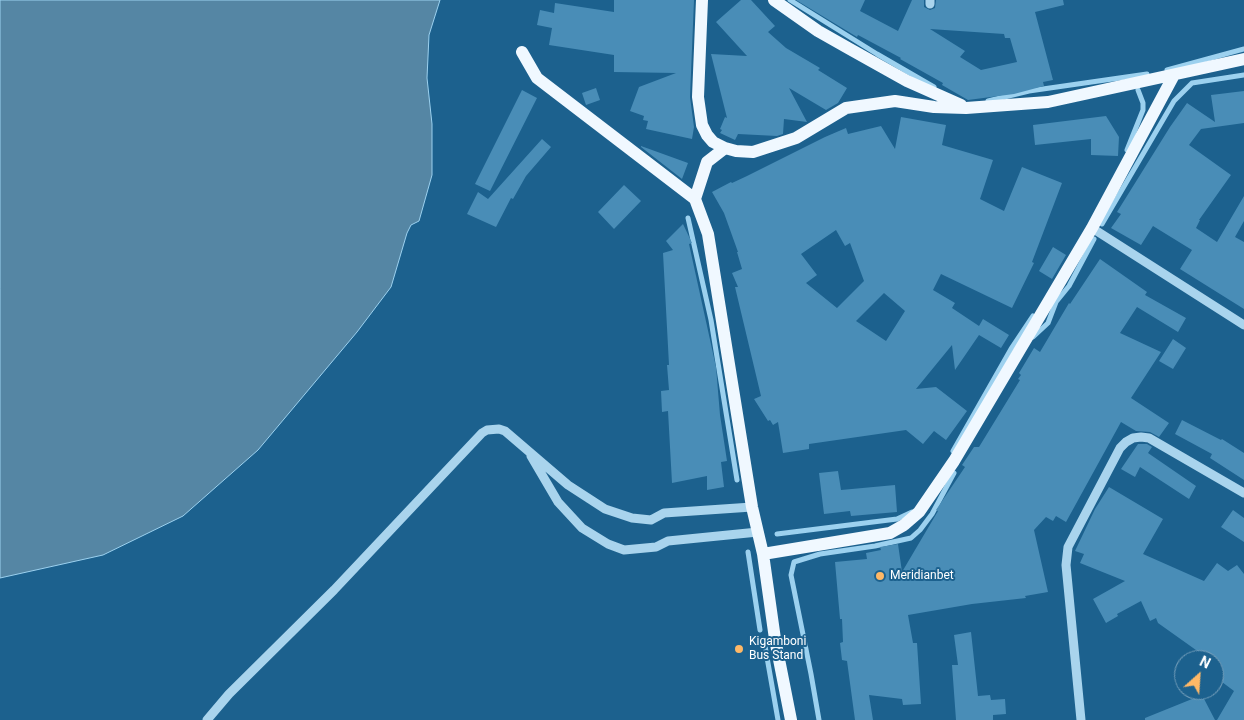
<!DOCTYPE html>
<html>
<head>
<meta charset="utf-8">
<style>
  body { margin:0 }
  #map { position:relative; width:1244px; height:720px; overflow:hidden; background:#1c618e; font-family:Roboto,sans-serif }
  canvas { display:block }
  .north { position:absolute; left:1174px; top:650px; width:50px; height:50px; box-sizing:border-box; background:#1c618e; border:1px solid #77a0bb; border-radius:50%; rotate:26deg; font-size:14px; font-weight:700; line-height:20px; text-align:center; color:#fff }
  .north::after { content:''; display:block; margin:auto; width:18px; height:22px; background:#feb867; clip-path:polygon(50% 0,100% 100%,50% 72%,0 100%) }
</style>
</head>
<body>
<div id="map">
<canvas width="1244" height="720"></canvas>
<div class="north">N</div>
</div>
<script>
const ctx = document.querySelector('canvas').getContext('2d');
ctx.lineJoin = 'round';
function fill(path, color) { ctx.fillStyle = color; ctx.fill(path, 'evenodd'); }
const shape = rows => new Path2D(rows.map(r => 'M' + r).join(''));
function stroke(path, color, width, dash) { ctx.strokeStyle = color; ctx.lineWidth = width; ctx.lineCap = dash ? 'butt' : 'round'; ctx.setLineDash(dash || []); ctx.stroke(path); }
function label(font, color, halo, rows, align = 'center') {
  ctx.font = font + ' Roboto,sans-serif'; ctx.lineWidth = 4; ctx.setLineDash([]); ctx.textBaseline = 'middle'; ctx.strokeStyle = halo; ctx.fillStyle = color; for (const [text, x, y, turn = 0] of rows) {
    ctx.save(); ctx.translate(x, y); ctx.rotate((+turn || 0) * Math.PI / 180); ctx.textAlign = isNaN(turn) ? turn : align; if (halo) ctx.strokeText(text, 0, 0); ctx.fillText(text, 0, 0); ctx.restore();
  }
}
const water = shape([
  [0,0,440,0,429,35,427,78,432,124,432,175,419,221,411,225,407,233,391,287,357,332,258,450,183,516,103,555,0,578,0,0]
]);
fill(water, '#5586a4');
stroke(water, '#9cd1ef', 1);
stroke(shape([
  [790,0,877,54,934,87],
  [1167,70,1244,49],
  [988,101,1029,91,1147,74],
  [1127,150,1143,110,1143,103,1138,90],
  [688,218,711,320,737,480],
  [1102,224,1174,101,1192,83,1244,75],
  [1033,337,1048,323,1056,302,1069,286,1094,239],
  [953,451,1011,349,1033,316],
  [777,534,897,519,912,512],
  [748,552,760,630],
  [765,646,778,720],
  [819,720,811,674,791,575,794,562,820,554,875,546,911,538,920,530,932,514,954,473]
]), '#9cd1ef', 5);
fill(shape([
  [614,0,694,0,690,97,694,127,692,139,646,129,648,121,643,120,644,116,630,111,639,87,676,73,614,72,614,55,549,45,552,28,537,25,540,10,554,13,555,3,614,12],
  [741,0,751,0,775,26,768,32,786,48,820,68,818,70,847,88,838,103,826,110,789,88,807,122,784,119,783,134,777,136,738,134,735,140,720,133,722,130,720,129,725,117,727,118,711,54,747,56,716,22],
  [796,0,865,0,860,11,898,31,912,0,924,0,924,7,930,10,935,8,936,0,1063,0,1064,5,1035,12,1053,80,1043,82,1044,86,1014,94,968,100,942,85,943,83,900,59,901,58,858,35,857,37],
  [930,29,1004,34,1005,38,1010,38,1017,62,981,70,960,57,965,51],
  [596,88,600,100,586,105,582,93],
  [522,90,537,98,490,191,475,184],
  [1244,91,1244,123,1201,129,1189,145,1231,175,1199,220,1200,220,1196,228,1217,242,1244,196,1244,221,1235,237,1244,242,1244,309,1180,269,1192,250,1153,226,1141,245,1111,228,1121,214,1117,212,1170,127,1187,103,1215,122,1211,95],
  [1106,116,1119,137,1118,156,1091,155,1091,139,1035,145,1033,125],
  [901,117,946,125,942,145,993,160,980,199,1004,211,1022,167,1062,183,1032,262,1034,263,1012,308,941,274,933,290,955,303,952,308,979,326,983,319,1009,335,1001,348,979,335,955,370,952,345,916,389,936,387,967,411,946,440,934,431,923,444,906,430,809,444,809,449,783,453,778,422,773,425,770,420,768,421,754,399,761,396,735,287,738,287,732,273,742,269,737,252,738,252,724,213,712,192,731,182,732,183,747,176,825,137,846,128,848,134,881,126,895,149],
  [836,230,845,246,850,243,864,281,837,308,806,283,817,275,801,254],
  [884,293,905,311,886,341,856,321],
  [542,139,551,147,526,176,513,199,511,198,496,227,467,214,478,192,488,199],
  [641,146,688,163,682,179,641,147],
  [624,185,641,201,614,229,598,212],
  [683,224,692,243,689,244,716,367,720,415,727,461,721,462,724,487,707,490,707,476,672,483,668,411,662,412,661,391,669,390,667,365,669,365,663,253,673,250,666,241],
  [1053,247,1066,255,1052,279,1039,271],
  [1100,259,1147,292,1145,295,1186,318,1178,332,1137,307,1120,333,1161,352,1131,398,1169,423,1159,437,1150,432,1136,431,1121,422,1066,522,1056,516,1053,521,1046,517,1034,530,1048,592,1025,596,1026,598,972,604,908,615,913,643,917,643,921,704,903,705,902,699,869,695,873,720,855,720,847,661,842,660,840,643,843,642,842,619,840,619,835,562,867,559,866,553,881,550,880,547,898,544,902,572,938,511,936,510,965,467,962,465,974,447,979,447,1020,380,1018,379,1021,375,1019,373,1034,348,1040,352,1069,303,1070,304],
  [1173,339,1186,348,1173,369,1159,361],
  [1182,420,1221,440,1222,439,1244,453,1244,480,1210,458,1212,454,1175,434],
  [1138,444,1147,444,1152,447,1148,453,1196,486,1189,499,1140,467,1135,477,1121,469],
  [838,471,841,490,895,485,897,512,851,516,850,511,824,514,819,473],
  [1109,487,1163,519,1143,554,1204,581,1217,563,1228,571,1237,565,1244,574,1244,720,1217,720,1234,691,1214,676,1214,660,1210,660,1158,623,1156,618,1150,621,1141,601,1117,614,1118,616,1106,623,1093,599,1125,581,1080,563,1084,554,1075,551,1095,509],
  [1233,510,1244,518,1244,542,1221,527],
  [971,632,978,696,990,695,991,700,1005,699,1006,714,993,715,993,720,956,720,952,665,958,665,954,635],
  [1202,695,1215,720,1145,720,1145,718]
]), '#498db7');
stroke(shape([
  [930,0,930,4],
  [1092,228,1244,325],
  [531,456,558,502,582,528,608,544,624,550,656,547,668,541,758,532],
  [207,720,229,694,334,590,482,433,487,430,499,429,505,431,568,485,605,509,632,518,651,520,664,513,752,507],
  [1081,720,1066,565,1068,547,1120,448,1126,442,1133,438,1141,437,1149,438,1244,493]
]), '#a9d4ed', 9);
stroke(shape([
  [702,0,698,97,702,125,707,135,713,142,725,148,736,151,753,152,796,138,846,108,895,101,934,107,966,108,1048,102,1244,59],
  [774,0,818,31,848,48,907,81,961,105],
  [522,52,537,78,695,199,708,234,752,507,763,554,775,639,791,720],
  [695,199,707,162,725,148],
  [763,554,890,533,904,525,919,512,954,461,1092,228,1174,75]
]), '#f0f8ff', 12);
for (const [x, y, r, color] of [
  [880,576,5,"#feb867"],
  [739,649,5,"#feb867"]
]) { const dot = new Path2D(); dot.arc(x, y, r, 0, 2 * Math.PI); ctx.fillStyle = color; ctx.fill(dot); stroke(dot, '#1c618e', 2); }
label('12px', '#fff', '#1c618e', [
  ["Meridianbet",890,576],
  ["Kigamboni",749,642],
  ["Bus Stand",749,656]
], 'left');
</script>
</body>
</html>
